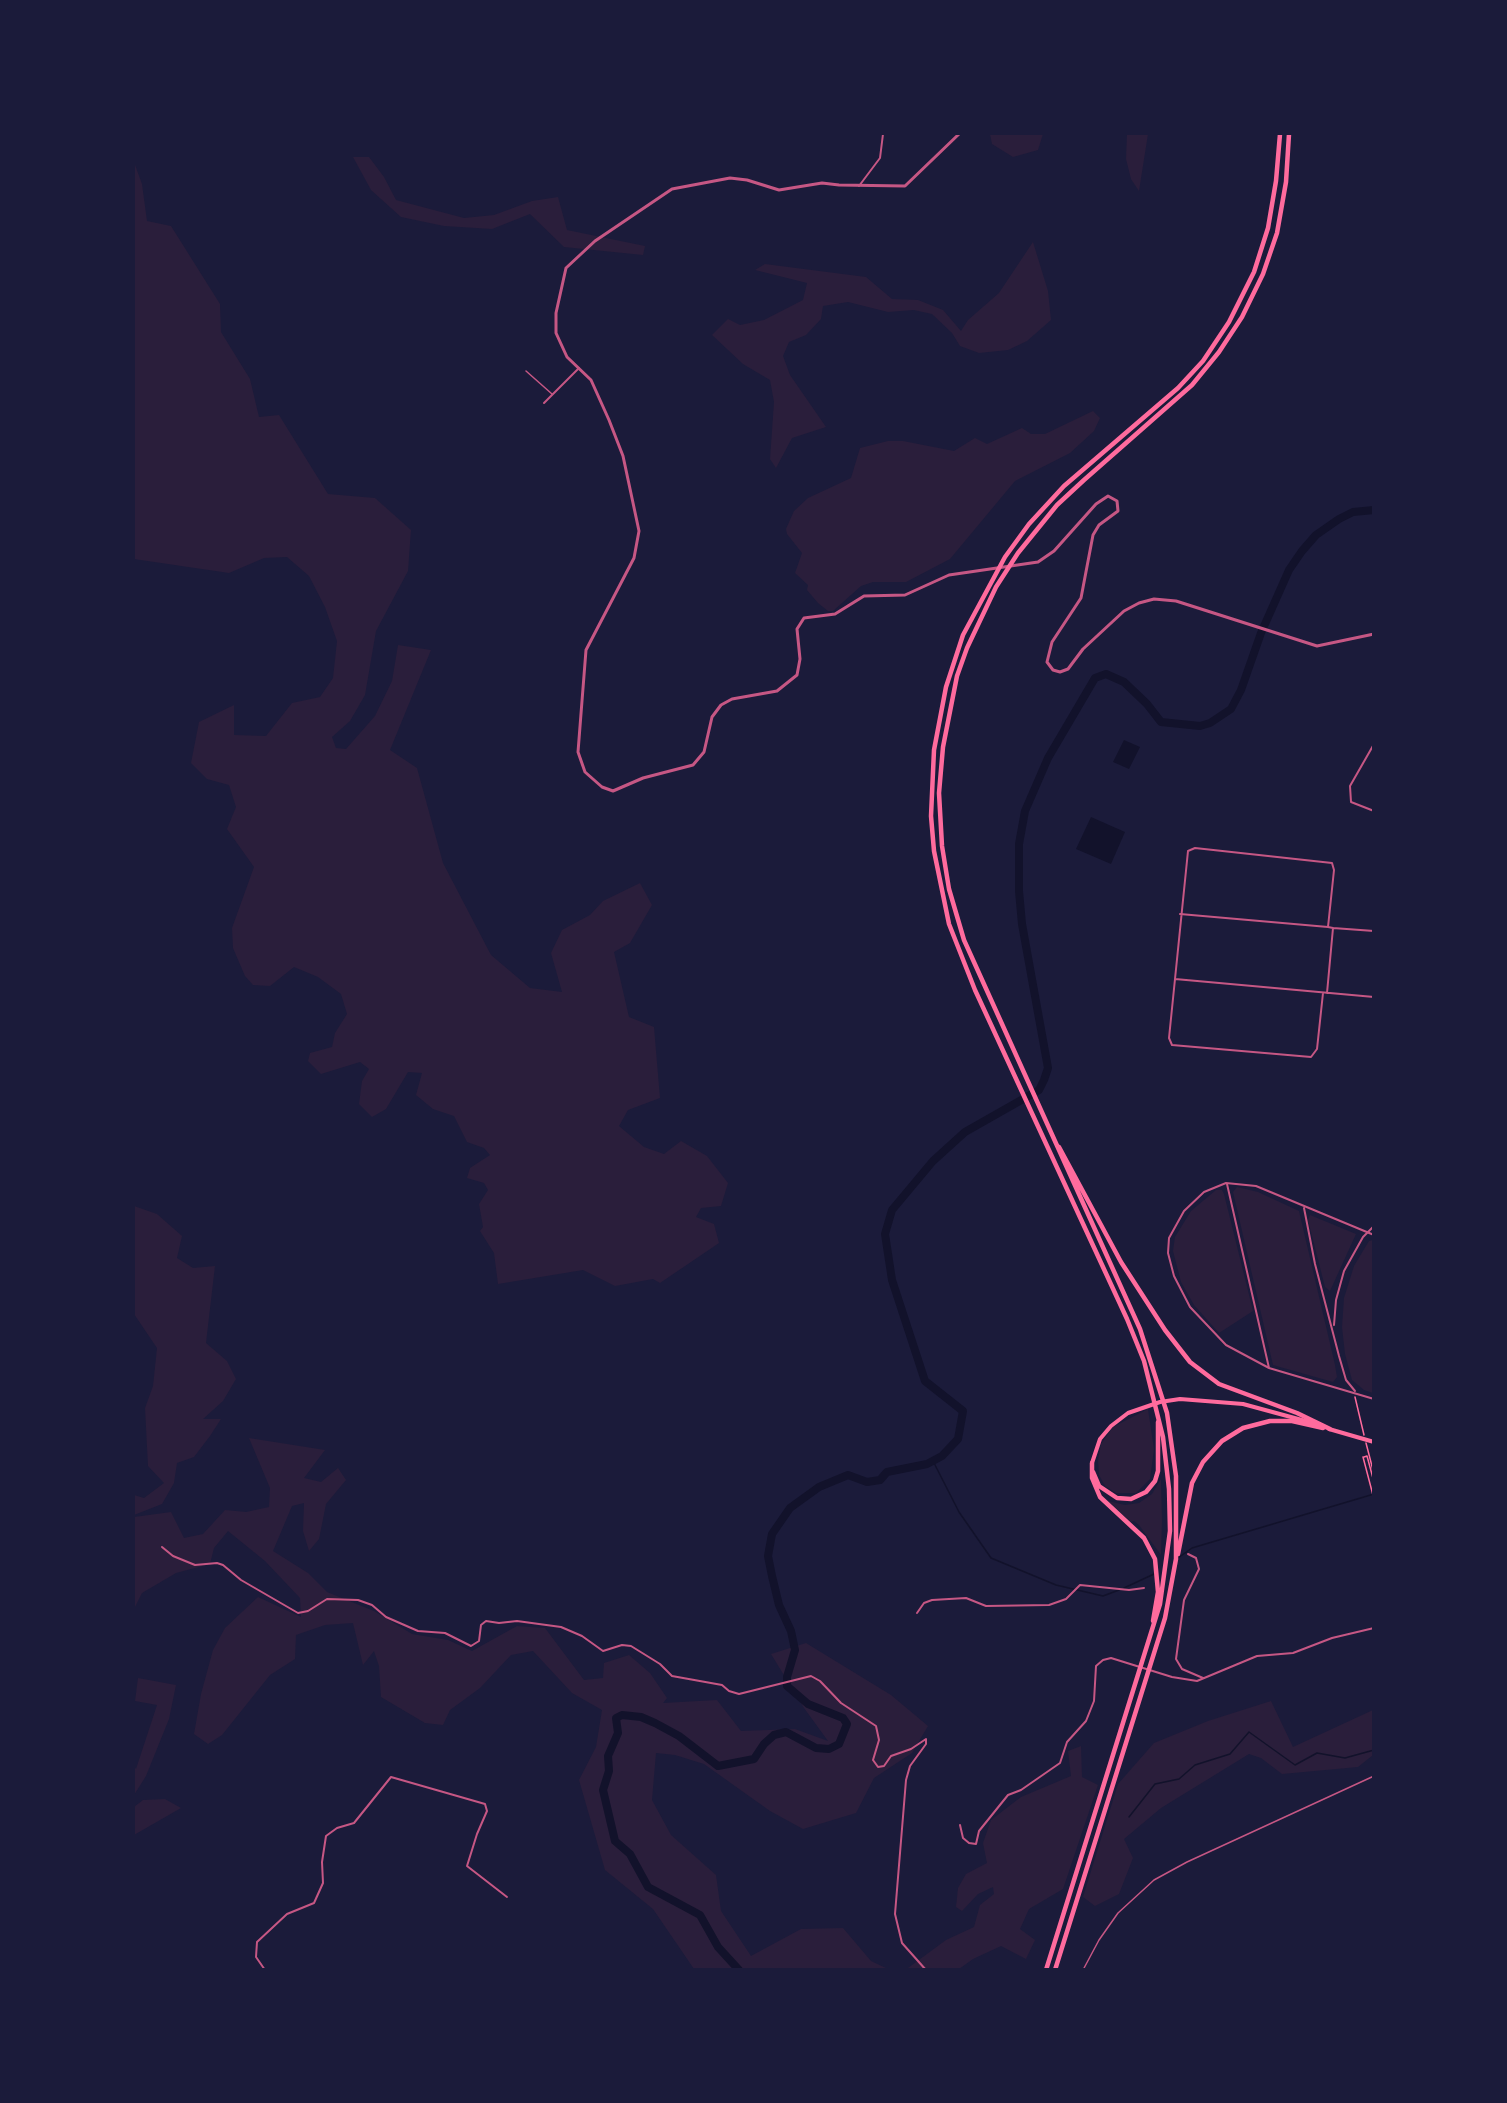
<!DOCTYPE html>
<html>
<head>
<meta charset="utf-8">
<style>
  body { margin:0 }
  #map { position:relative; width:1507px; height:2103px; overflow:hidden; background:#1b1b3a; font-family:"Fira Sans Condensed",sans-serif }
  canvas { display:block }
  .frame { position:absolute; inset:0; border:135px solid #1b1b3a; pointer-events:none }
</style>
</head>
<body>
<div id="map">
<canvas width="1507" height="2103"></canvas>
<div class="frame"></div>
</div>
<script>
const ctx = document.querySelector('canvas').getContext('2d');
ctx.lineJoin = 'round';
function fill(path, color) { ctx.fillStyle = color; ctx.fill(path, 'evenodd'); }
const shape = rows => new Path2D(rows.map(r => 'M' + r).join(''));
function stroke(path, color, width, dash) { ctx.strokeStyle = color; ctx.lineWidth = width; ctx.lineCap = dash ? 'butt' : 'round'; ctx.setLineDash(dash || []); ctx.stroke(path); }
fill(shape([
  [990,134,1043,134,1038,150,1013,157,992,144],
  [1127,134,1148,134,1139,191,1131,179,1126,159],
  [353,157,369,157,384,177,396,200,464,218,494,215,532,201,558,197,567,230,645,246,643,255,564,247,530,214,492,229,444,226,401,217,371,190],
  [134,162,142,184,147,221,171,226,220,304,221,332,250,379,259,417,279,415,328,494,375,498,411,530,408,571,376,631,365,695,350,721,332,737,336,748,346,749,375,716,392,681,398,645,431,650,390,750,417,768,443,863,491,955,530,988,562,992,551,953,562,930,590,915,603,901,640,883,652,905,630,943,614,952,629,1017,654,1027,660,1098,628,1110,619,1126,644,1147,664,1154,681,1141,707,1156,728,1183,721,1206,701,1208,696,1217,714,1224,719,1243,660,1283,653,1279,615,1286,583,1270,498,1284,494,1253,480,1231,483,1227,479,1204,488,1190,484,1183,467,1178,470,1168,490,1155,484,1148,467,1142,454,1116,433,1109,416,1095,422,1073,408,1072,386,1109,372,1117,359,1104,362,1081,369,1069,360,1062,321,1074,308,1061,310,1053,332,1047,335,1033,347,1014,341,994,318,977,294,967,270,986,253,985,245,976,233,948,232,928,254,867,227,829,236,807,229,785,207,779,191,763,199,722,234,705,234,735,266,736,292,703,320,697,333,678,337,641,325,607,309,576,287,557,264,558,229,573,134,559],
  [1033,242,1048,291,1051,320,1027,341,1008,350,979,353,960,346,952,333,932,314,914,310,888,312,848,302,823,306,821,319,806,335,789,342,783,356,790,375,826,427,792,438,776,468,770,459,774,402,770,380,743,364,712,335,728,319,740,325,764,320,803,300,807,283,755,270,765,264,866,277,892,299,918,300,943,310,961,331,968,320,999,293],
  [1093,411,1100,418,1094,431,1070,453,1015,481,950,559,906,582,873,582,861,586,833,611,828,611,818,603,807,590,808,585,795,573,802,553,787,534,786,529,794,511,808,498,851,478,860,448,888,441,903,441,954,451,975,438,987,444,1022,428,1031,434,1045,434],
  [1237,1187,1258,1192,1299,1211,1335,1365,1337,1377,1333,1382,1273,1365,1233,1192],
  [1216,1190,1222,1190,1224,1194,1253,1311,1219,1333,1194,1305,1181,1282,1173,1251,1175,1237,1191,1211],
  [134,1206,157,1214,182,1236,177,1258,193,1268,215,1266,206,1343,227,1361,236,1379,223,1401,203,1419,221,1419,210,1436,194,1457,177,1463,174,1483,162,1504,134,1515,134,1495,144,1498,164,1483,148,1466,145,1408,153,1386,157,1348,134,1314],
  [1310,1215,1356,1234,1330,1291,1325,1287,1308,1220],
  [1373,1240,1374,1240,1373,1393,1364,1390,1352,1380,1345,1354,1342,1327,1344,1298,1354,1266,1369,1241],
  [1148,1409,1154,1449,1150,1479,1136,1493,1116,1493,1105,1486,1099,1475,1098,1460,1101,1444,1113,1427],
  [249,1438,325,1450,304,1478,321,1482,338,1468,346,1480,326,1504,319,1539,309,1551,303,1531,304,1503,292,1506,273,1551,308,1573,327,1592,374,1611,412,1634,448,1640,472,1651,517,1626,545,1628,584,1680,603,1678,604,1663,629,1655,650,1673,667,1698,663,1703,717,1700,741,1731,795,1729,828,1741,804,1708,771,1654,806,1643,891,1695,928,1726,912,1753,874,1778,856,1813,803,1829,770,1811,704,1764,675,1755,656,1753,652,1800,671,1835,716,1875,721,1911,751,1956,801,1929,843,1928,871,1961,888,1969,908,1968,946,1940,974,1927,980,1905,994,1894,993,1887,978,1894,962,1911,956,1907,958,1888,966,1874,987,1863,983,1843,991,1820,1021,1797,1071,1776,1068,1751,1081,1746,1082,1777,1098,1785,1063,1889,1029,1909,1020,1929,1035,1940,1026,1959,1001,1946,973,1959,959,1969,694,1969,653,1909,605,1870,579,1780,596,1747,602,1710,572,1693,533,1651,511,1655,480,1688,450,1710,443,1725,425,1723,381,1697,379,1666,374,1651,363,1665,353,1623,325,1625,296,1635,295,1659,270,1675,222,1735,208,1744,194,1734,201,1694,213,1650,225,1628,258,1597,301,1617,300,1598,265,1561,228,1531,214,1548,210,1564,176,1573,142,1593,134,1609,134,1517,171,1512,184,1538,203,1534,225,1510,246,1512,269,1507,270,1488],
  [1161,1479,1162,1520,1161,1555,1139,1525,1134,1521,1131,1522,1108,1501,1125,1505,1139,1503,1152,1494],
  [138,1678,176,1685,169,1719,146,1776,134,1795,134,1766,136,1769,157,1705,135,1701],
  [1271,1701,1293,1747,1373,1710,1373,1755,1358,1767,1282,1774,1261,1758,1249,1754,1161,1808,1124,1839,1133,1858,1119,1894,1095,1906,1083,1897,1118,1784,1154,1743,1208,1721],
  [165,1799,181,1808,134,1835,134,1807,143,1800]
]), '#2a1e3b');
fill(shape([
  [1124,740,1140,747,1129,769,1113,762],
  [1091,817,1125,832,1111,864,1076,849]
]), '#12122b');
stroke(shape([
  [933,1461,959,1512,991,1558,1056,1585,1103,1596,1119,1590],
  [1178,1558,1192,1548,1374,1494],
  [1124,1588,1154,1574],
  [1129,1817,1155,1784,1179,1779,1195,1765,1230,1754,1249,1732,1295,1765,1317,1753,1345,1758,1374,1750]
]), '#12122b', 1.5);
stroke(shape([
  [739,1970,718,1947,700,1915,648,1887,630,1854,615,1841,603,1790,609,1771,608,1756,618,1733,616,1718,622,1715,641,1717,655,1723,679,1736,718,1766,754,1759,764,1744,774,1735,786,1732,816,1748,829,1749,839,1744,847,1724,843,1718,808,1704,787,1686,787,1677,795,1650,791,1631,779,1605,772,1576,768,1556,772,1534,790,1508,819,1487,848,1475,867,1482,880,1480,887,1472,927,1464,942,1456,958,1439,963,1411,925,1381,892,1280,885,1234,892,1210,933,1161,965,1132,1039,1090,1044,1080,1048,1068,1022,924,1019,891,1019,844,1025,811,1048,758,1095,678,1106,674,1124,682,1147,704,1161,722,1200,726,1210,723,1231,709,1241,690,1261,633,1289,570,1302,551,1316,535,1339,519,1353,512,1374,510]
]), '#12122b', 8);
stroke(shape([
  [1355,1397,1364,1435],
  [1366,1443,1374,1474],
  [1363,1457,1374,1499],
  [1364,1457,1367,1456,1374,1482]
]), '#ff6b9d', 1.5);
stroke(shape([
  [526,371,552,394],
  [1083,1970,1099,1940,1118,1913,1154,1880,1187,1862,1374,1776]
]), '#c65784', 1.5);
stroke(shape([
  [859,186,880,158,883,134],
  [544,403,579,368],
  [1374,744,1350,786,1351,802,1374,811],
  [1180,914,1328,927],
  [1333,928,1374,931],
  [1175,979,1374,997],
  [1323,993,1317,1049,1311,1057,1172,1045,1169,1038,1188,851,1195,848,1332,863,1334,870,1328,927,1333,928,1327,993],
  [1227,1184,1269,1368],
  [1304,1208,1315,1264,1339,1356,1346,1380,1355,1391],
  [1374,1235,1256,1186,1226,1183,1204,1192,1184,1211,1169,1238,1168,1253,1174,1276,1190,1307,1226,1345,1269,1368,1374,1399],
  [1334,1325,1336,1300,1344,1271,1363,1237,1374,1226],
  [162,1547,173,1556,195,1565,217,1563,223,1565,241,1580,298,1613,308,1611,327,1599,358,1600,372,1605,386,1617,418,1631,445,1633,471,1646,479,1641,481,1625,486,1621,499,1623,517,1621,561,1627,582,1636,603,1651,622,1645,631,1646,660,1664,672,1676,722,1685,729,1691,739,1694,811,1676,820,1681,841,1703,876,1726,879,1740,873,1760,878,1767,884,1766,891,1756,911,1749,926,1739,926,1744,910,1766,906,1780,895,1914,902,1943,926,1970],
  [1188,1554,1196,1558,1199,1569,1184,1600,1176,1659,1182,1669,1203,1678],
  [917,1613,924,1603,932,1600,966,1598,986,1606,1049,1605,1066,1599,1080,1585,1129,1590,1144,1588],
  [960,1825,963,1838,969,1843,976,1844,979,1831,1008,1795,1021,1790,1060,1763,1067,1742,1086,1721,1094,1701,1096,1666,1103,1660,1111,1658,1172,1677,1197,1681,1257,1656,1293,1653,1332,1638,1374,1628],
  [265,1970,256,1957,257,1942,287,1914,314,1903,323,1883,322,1862,326,1836,337,1828,354,1823,391,1777,485,1804,487,1811,477,1834,467,1866,507,1897]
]), '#c65784', 2);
stroke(shape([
  [959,134,905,186,839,185,822,183,779,190,747,180,730,178,672,189,595,241,566,268,556,313,556,333,567,357,591,380,609,420,623,456,639,531,634,558,586,650,578,752,585,772,602,787,613,791,643,778,693,765,704,752,712,717,721,705,732,699,777,691,797,675,800,659,797,629,804,618,835,614,864,596,905,595,949,575,1038,562,1054,551,1096,504,1108,496,1117,501,1118,511,1099,525,1093,535,1081,598,1052,642,1047,662,1053,670,1060,672,1068,669,1083,649,1124,611,1139,603,1154,599,1176,601,1317,646,1374,634]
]), '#c65784', 3);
stroke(shape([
  [1329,1429,1374,1442],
  [1092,1463,1100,1439,1111,1426,1128,1413,1160,1402,1180,1399,1243,1404,1313,1423]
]), '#ff6b9d', 4);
stroke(shape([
  [1059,1147,1121,1262,1165,1330,1190,1362,1219,1384,1297,1413,1330,1429],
  [1092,1463,1092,1478,1100,1497,1144,1538,1155,1559,1158,1592,1153,1621],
  [1093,1472,1099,1486,1117,1498,1131,1499,1146,1492,1155,1481,1158,1471,1158,1422],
  [1178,1554,1192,1483,1203,1462,1222,1441,1243,1428,1270,1421,1292,1421,1323,1428],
  [1046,1970,1160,1604,1170,1531,1169,1489,1163,1437,1144,1361,1127,1319,975,990,949,924,934,851,931,816,934,750,946,687,963,635,1005,557,1029,524,1064,486,1178,388,1203,361,1229,322,1254,272,1268,228,1276,181,1280,134],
  [1055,1970,1165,1618,1176,1559,1176,1476,1167,1413,1140,1329,964,940,949,889,942,846,939,793,943,747,957,676,967,648,996,587,1018,553,1057,505,1084,480,1192,385,1219,352,1242,317,1263,274,1277,233,1286,182,1289,134]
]), '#ff6b9d', 4.5);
</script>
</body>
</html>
